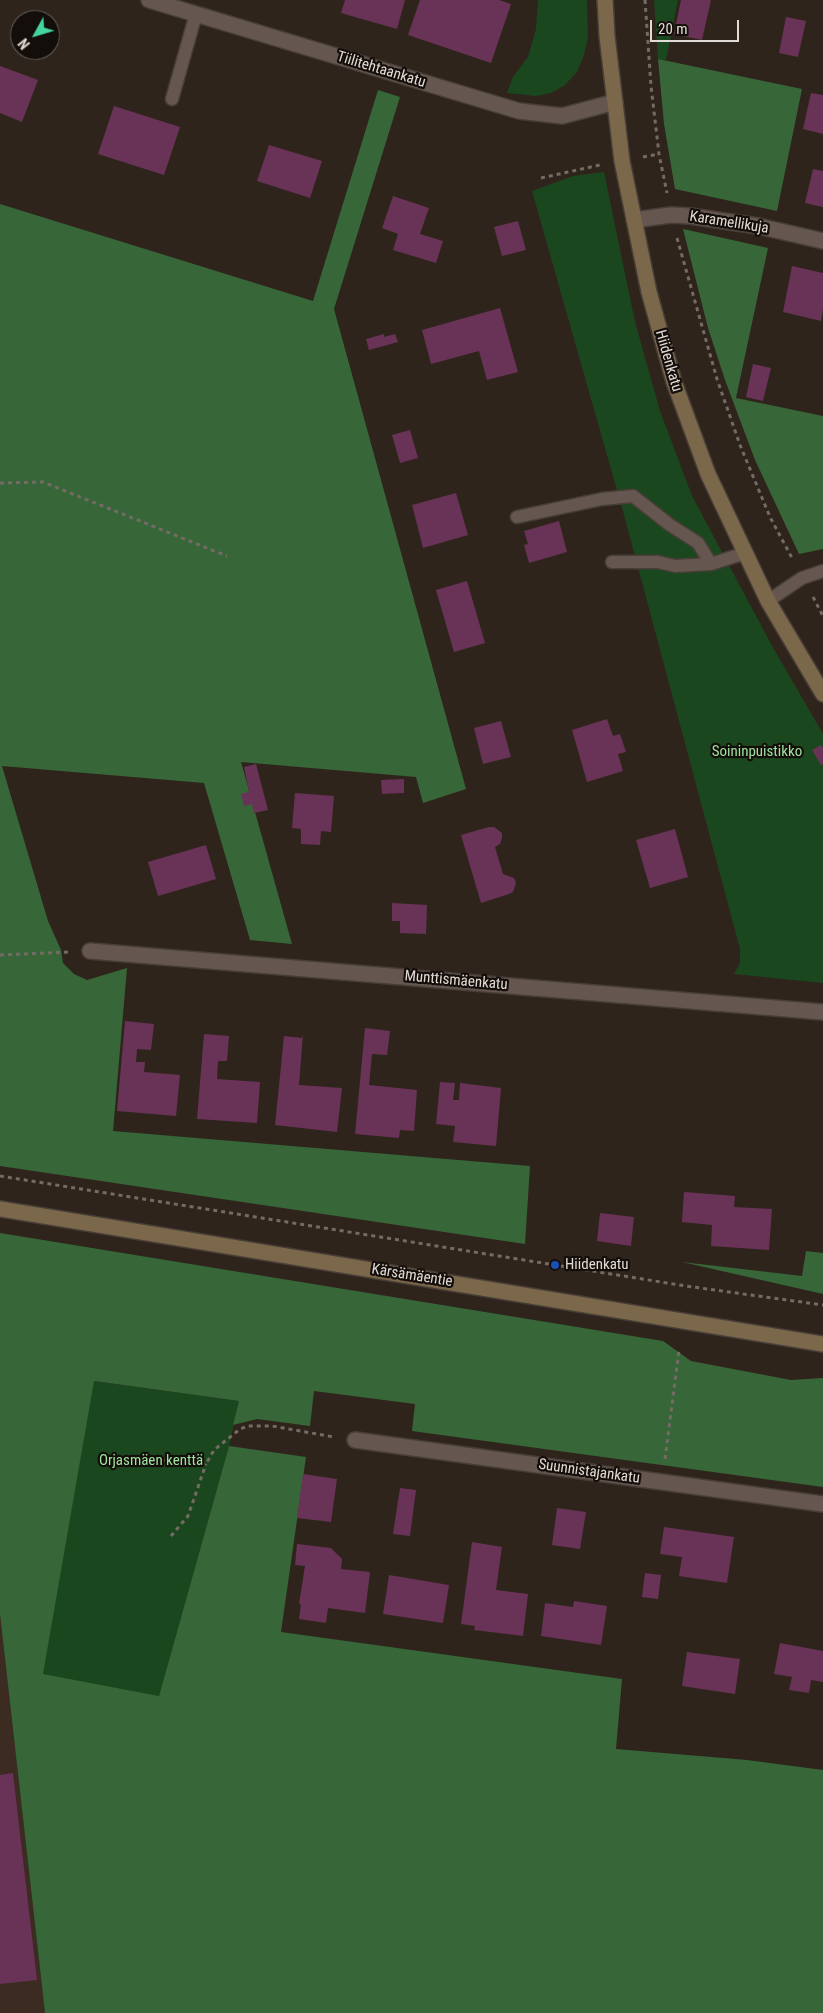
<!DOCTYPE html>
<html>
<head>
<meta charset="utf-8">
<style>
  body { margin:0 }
  #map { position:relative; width:823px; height:2013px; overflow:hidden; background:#2f241c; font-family:"Roboto Condensed",sans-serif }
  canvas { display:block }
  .north { position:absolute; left:10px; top:10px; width:50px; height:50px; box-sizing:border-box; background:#140e0b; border:1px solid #66605c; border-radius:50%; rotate:231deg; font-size:14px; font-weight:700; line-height:20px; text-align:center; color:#e2dad5 }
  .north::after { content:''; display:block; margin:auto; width:18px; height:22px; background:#43d4a0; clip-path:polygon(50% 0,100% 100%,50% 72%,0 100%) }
  .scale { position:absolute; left:650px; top:20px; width:89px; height:22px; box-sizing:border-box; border:2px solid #e2dad5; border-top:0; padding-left:6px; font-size:15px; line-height:18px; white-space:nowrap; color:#e2dad5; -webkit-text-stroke:4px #140e0b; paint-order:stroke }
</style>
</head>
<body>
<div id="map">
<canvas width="823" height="2013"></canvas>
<div class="north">N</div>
<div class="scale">20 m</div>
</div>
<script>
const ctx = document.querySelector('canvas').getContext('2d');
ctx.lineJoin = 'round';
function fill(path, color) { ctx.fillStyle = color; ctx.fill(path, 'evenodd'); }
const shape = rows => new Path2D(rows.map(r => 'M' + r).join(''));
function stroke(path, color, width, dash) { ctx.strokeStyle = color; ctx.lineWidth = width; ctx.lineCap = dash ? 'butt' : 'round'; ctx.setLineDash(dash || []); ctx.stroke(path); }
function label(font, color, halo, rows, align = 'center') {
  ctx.font = font + ' "Roboto Condensed",sans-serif'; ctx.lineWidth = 4.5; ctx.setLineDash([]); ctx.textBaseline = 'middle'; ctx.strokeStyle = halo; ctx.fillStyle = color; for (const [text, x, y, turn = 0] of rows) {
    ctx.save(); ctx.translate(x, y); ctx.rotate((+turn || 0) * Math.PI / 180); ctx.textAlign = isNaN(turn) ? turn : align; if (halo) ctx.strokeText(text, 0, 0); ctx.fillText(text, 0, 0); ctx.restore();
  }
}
fill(shape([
  [0,1614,16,1754,45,2013,0,2013]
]), '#3c2b20');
fill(shape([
  [538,0,587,0,588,37,584,55,577,72,565,85,551,93,536,96,507,93,513,77,528,57,536,29],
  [654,0,678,0,666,60,658,59],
  [604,172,635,322,660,411,692,496,771,644,823,734,823,983,734,974,740,963,740,949,624,515,532,191,573,176],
  [93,1381,239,1401,229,1446,159,1696,42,1675]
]), '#1b471e');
fill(shape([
  [658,59,802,89,777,211,675,189,664,124],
  [378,90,400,97,334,309,466,789,423,803,416,777,241,762,292,944,250,940,204,783,2,766,48,921,61,950,63,963,74,974,87,980,127,968,113,1131,530,1166,525,1244,0,1166,0,204,313,301],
  [683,229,768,248,736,398,823,416,823,549,799,554,755,460,725,380,708,328],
  [0,1233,663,1341,691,1361,791,1380,823,1378,823,1487,412,1431,415,1404,314,1391,310,1426,257,1419,233,1425,239,1401,94,1381,43,1674,159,1696,229,1446,306,1457,281,1632,622,1679,616,1749,747,1760,823,1770,823,2013,45,2013,0,1614],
  [806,1251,823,1253,823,1294,682,1262,802,1276]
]), '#376638');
fill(shape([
  [345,0,405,0,397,29,341,13],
  [420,0,499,0,511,4,491,63,408,35],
  [681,0,711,0,702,40,674,34],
  [786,17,806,21,798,57,779,53],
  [0,66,38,80,22,122,0,113],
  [811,93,823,95,823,134,803,129],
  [114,106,180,127,164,175,98,154],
  [269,145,322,161,310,198,257,181],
  [813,169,823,171,823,207,805,203],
  [393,196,429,208,420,234,443,241,436,263,393,250,398,234,382,228],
  [518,221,526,250,502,256,494,227],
  [792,266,823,273,823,309,821,321,783,312],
  [500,308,518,372,487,380,479,351,431,364,422,330],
  [384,334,384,337,395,334,398,342,369,350,366,339],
  [753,364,771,368,763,401,746,397],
  [410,430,418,458,400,463,392,435],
  [456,493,468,535,423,548,412,505],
  [559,521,567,552,529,563,524,545,528,544,524,531],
  [467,581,485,643,454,652,436,590],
  [607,719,613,736,620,734,626,752,618,754,623,771,587,782,572,730],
  [501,721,511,757,483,764,474,728],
  [821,745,823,748,823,764,821,765,812,750],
  [256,764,268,810,254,813,252,804,244,806,241,794,249,792,244,767],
  [404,779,404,793,382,794,381,780],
  [295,793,334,796,331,832,321,831,320,845,301,844,301,829,292,828],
  [489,827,494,827,502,833,502,838,500,844,495,847,503,874,514,878,516,883,513,892,509,894,481,903,461,835],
  [675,829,688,877,650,888,636,840],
  [206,845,216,879,158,896,148,862],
  [392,903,427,905,426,934,400,933,400,921,392,921],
  [125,1021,154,1024,151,1050,137,1049,136,1062,145,1062,144,1072,180,1075,176,1116,117,1111],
  [365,1028,390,1031,387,1055,372,1054,369,1085,417,1090,414,1131,400,1130,399,1138,355,1134],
  [204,1034,229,1036,227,1061,218,1061,217,1079,260,1082,257,1123,197,1119],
  [303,1034,299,1085,342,1088,337,1132,275,1125,284,1036,302,1038],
  [440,1082,455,1083,453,1100,459,1100,460,1083,501,1088,496,1146,453,1142,455,1126,436,1124],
  [684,1192,735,1196,734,1207,772,1209,769,1250,711,1246,712,1225,682,1222],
  [600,1213,634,1217,631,1246,597,1241],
  [303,1474,337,1479,331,1522,297,1518],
  [400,1488,416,1490,410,1536,393,1534],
  [557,1508,586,1512,580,1549,552,1545],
  [664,1527,734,1537,727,1583,679,1576,682,1557,660,1554],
  [472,1542,502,1547,496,1590,528,1594,523,1636,474,1630,475,1626,461,1624],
  [297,1544,331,1548,342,1559,341,1569,370,1572,365,1613,328,1608,326,1623,299,1619,301,1604,299,1604,305,1566,295,1565],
  [645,1573,661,1575,658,1599,642,1597],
  [389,1575,449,1585,443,1623,383,1614],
  [574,1601,607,1606,601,1645,541,1636,545,1603,573,1607],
  [780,1643,823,1651,823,1682,811,1680,809,1693,789,1690,792,1677,774,1674],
  [687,1652,740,1659,735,1694,682,1686],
  [13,1773,37,1980,0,1984,0,1775]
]), '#683356');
const lane = shape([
  [172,99,196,14],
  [517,517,602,499,633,496,670,525,698,543,711,564,745,553],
  [612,562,658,562,675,566,711,564],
  [768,601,802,578,823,571]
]);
const street = shape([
  [149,0,519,111,562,116,615,102],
  [634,220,671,215,690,216,758,226,823,241],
  [90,951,823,1012],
  [355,1440,823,1504]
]);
const secondary = shape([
  [605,0,607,36,622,161,649,292,674,382,708,474,768,601,823,694],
  [0,1209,823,1344]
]);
stroke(lane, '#483e38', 15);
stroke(street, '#483e38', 18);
stroke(secondary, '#483e38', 18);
stroke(shape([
  [645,0,651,86,659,154,667,193],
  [643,157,659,154],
  [541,178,600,165],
  [677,238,717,379,740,445,770,517,792,558],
  [0,483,43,482,227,556],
  [813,597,823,616],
  [0,955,69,952],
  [0,1176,686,1286,823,1305],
  [665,1459,679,1350],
  [161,1460,206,1464,214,1450,240,1429,248,1426,272,1426,334,1437],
  [171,1536,188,1516,206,1464]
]), '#756b65', 3, [4, 4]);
stroke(lane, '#65574f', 12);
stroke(street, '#65574f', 15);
stroke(secondary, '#7b674a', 15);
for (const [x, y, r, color] of [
  [555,1265,5,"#1a4fb4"]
]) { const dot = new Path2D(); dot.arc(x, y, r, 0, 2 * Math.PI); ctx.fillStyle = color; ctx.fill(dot); stroke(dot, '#140e0b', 2); }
label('15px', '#e2dad5', '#140e0b', [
  ["Tiilitehtaankatu",381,70,17],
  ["Karamellikuja",729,223,9],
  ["Hiidenkatu",668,361,74],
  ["Munttismäenkatu",456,981,5],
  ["Kärsämäentie",412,1276,9],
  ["Suunnistajankatu",589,1472,8]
]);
label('15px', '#9de49e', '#140e0b', [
  ["Soininpuistikko",757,752],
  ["Orjasmäen kenttä",151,1461]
]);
label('15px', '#e2dad5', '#140e0b', [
  ["Hiidenkatu",565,1265]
], 'left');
</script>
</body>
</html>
